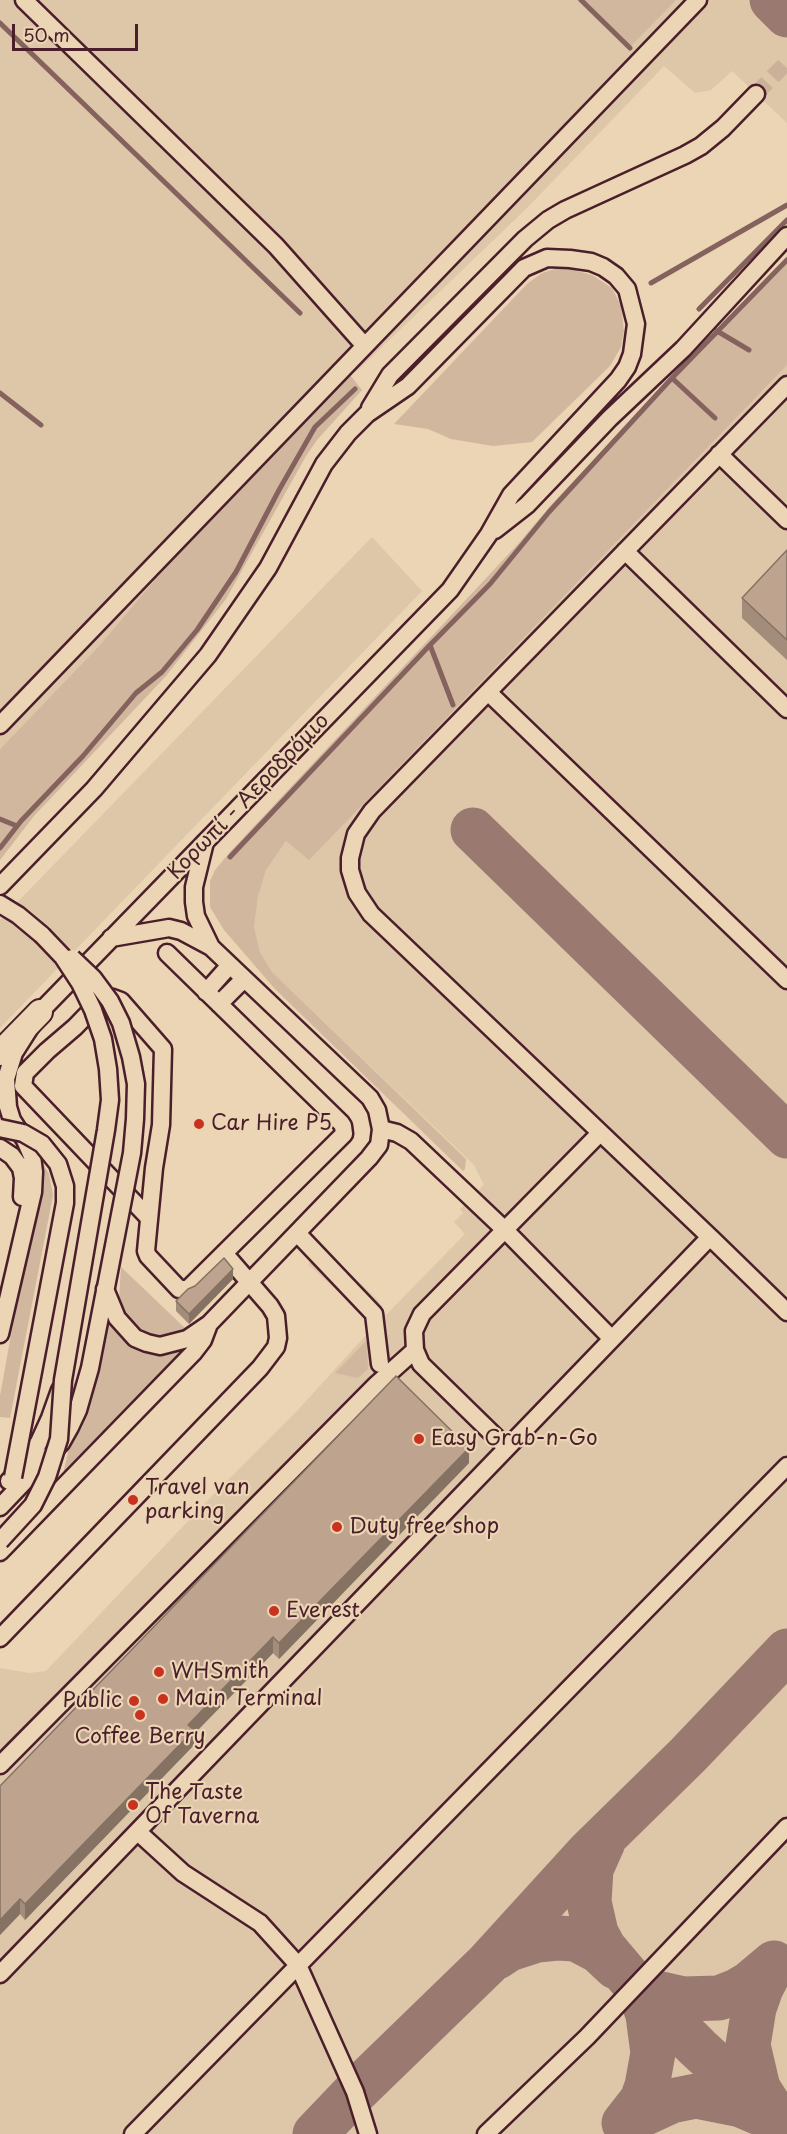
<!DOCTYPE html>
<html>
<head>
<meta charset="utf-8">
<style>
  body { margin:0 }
  #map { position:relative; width:787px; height:2134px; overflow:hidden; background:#ebd5b4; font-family:"Playpen Sans",sans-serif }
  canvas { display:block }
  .scale { position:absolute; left:12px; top:24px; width:126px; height:27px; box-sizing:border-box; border:3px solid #4a1f2b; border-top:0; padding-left:8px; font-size:18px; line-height:21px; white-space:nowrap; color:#4a1f2b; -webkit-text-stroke:4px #ebd5b4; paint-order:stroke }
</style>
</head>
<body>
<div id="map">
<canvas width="787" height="2134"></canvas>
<div class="scale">50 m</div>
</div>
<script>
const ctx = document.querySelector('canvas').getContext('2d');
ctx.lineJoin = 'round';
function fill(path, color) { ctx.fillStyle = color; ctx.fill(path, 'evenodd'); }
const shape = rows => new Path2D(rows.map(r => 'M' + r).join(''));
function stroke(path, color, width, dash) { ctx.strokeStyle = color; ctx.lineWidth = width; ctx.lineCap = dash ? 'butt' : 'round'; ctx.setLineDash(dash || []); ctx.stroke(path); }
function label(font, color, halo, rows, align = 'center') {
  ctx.font = font + ' "Playpen Sans",sans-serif'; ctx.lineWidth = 4.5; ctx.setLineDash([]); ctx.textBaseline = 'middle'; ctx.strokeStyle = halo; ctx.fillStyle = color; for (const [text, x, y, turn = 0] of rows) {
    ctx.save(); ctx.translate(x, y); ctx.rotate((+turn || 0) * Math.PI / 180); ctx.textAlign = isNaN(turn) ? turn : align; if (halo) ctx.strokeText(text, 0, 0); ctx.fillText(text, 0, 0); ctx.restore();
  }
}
fill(shape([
  [0,0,787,0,787,123,732,71,711,90,695,93,664,66,526,209,359,369,342,381,176,555,99,646,0,749],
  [787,326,787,2134,0,2134,0,1668,29,1673,46,1671,209,1499,297,1411,367,1334,367,1323,360,1312,308,1264,325,1250,378,1300,386,1315,465,1234,454,1222,463,1213,460,1209,484,1185,474,1165,272,972,260,952,254,927,258,897,266,870,283,845,488,642],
  [372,537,422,591,0,1028,0,920]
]), '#dec6a9');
fill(shape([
  [577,0,676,0,628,49],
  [787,256,787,365,309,860,286,841,266,870,258,897,254,927,260,952,272,972,466,1159,465,1169,463,1171,275,989,224,930,210,907,210,881,215,870,230,852,518,544,552,504,671,377],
  [555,269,570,269,592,275,612,288,621,306,624,331,621,347,610,366,532,442,493,446,451,439,428,429,394,424,527,284,542,273],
  [350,375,362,390,317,440,306,456,226,599,166,676,34,816,0,860,0,749,99,646,176,555,262,464,342,381],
  [42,1162,49,1174,53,1195,10,1418,0,1417,0,1396],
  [121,1267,186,1329,172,1336,160,1337,138,1330,124,1316,119,1300],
  [106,1320,125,1340,148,1353,168,1353,184,1348,63,1474,70,1444,84,1412],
  [367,1340,368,1369,358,1378,335,1373]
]), '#d0b79e');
stroke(shape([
  [581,0,630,48],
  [0,23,300,313],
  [651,283,787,205],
  [699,309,787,220],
  [717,331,749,350],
  [672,378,715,418],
  [0,393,41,425],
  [430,645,453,705],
  [0,819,17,826],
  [0,848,21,821,83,756,136,693,162,672,197,630,236,572,279,490,315,427,355,389],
  [230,857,430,645,490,584,549,512,672,378,787,260]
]), '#85625e', 5);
stroke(shape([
  [772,0,787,15],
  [473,830,787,1136],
  [603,1842,591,1869,589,1902,596,1933,604,1948,636,1986,698,2048,787,2130],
  [497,1957,509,1949,537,1940,557,1938,576,1939,599,1951,616,1967],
  [639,1989,683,1999,719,1998,737,1991,749,1984,774,1963,761,1988,754,2008,748,2045,758,2088,771,2109],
  [639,1989,648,2015,653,2053,647,2086,642,2100,624,2123,671,2101,696,2096,741,2105,762,2114],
  [315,2134,355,2092,487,1964,590,1851,688,1755,787,1651]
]), '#9a7a70', 45);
stroke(shape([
  [756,94,787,62]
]), '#cbb199', 16, [16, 8]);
const minor = shape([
  [24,0,276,246,364,345],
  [370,408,390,375,525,239,548,220,565,210,685,155,701,146,723,128,756,94],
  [719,454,787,520],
  [495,530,527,505,610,418,683,349,787,236],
  [625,551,787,709],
  [489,693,787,980],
  [0,725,698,0],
  [205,842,194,887,194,902,196,916,211,947],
  [0,886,94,789,208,655,268,568,324,464,348,433,367,414,408,386,524,268,547,258,570,259,591,262,603,267,616,276,627,289,636,324,632,354,627,367,618,380,511,495,489,534,450,590,40,1012,14,1053,6,1079,8,1107,12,1120,25,1140,32,1156,34,1172,33,1192,0,1334],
  [0,904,18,915,42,935],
  [206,992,230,965],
  [219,1004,244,979],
  [381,1129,397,1133,411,1141,505,1230,612,1339,710,1237,787,1312],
  [0,1148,12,1156,21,1168,23,1178,22,1197],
  [148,1217,23,1086,25,1073,47,1051,75,1027,104,997,113,998,121,1001,163,1049,161,1125,154,1168,146,1251,148,1256,179,1289,188,1289,344,1134,343,1126,341,1123,167,953],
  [297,1233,374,1314,380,1364],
  [710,1237,371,914,357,893,350,870,350,858,356,834,372,811,787,385],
  [105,1289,117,1318,135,1338,147,1343,160,1346,187,1339,209,1324,369,1158,379,1145,381,1129,377,1110,370,1098,211,947,181,931,169,928,111,938],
  [507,1448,421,1364,415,1350,414,1331,422,1314,600,1133],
  [9,1481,28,1459,39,1442,50,1418,60,1390],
  [0,1507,61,1443,70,1427,78,1410,90,1368,105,1291],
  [0,1552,193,1353,203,1340,209,1324],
  [0,1638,260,1368,276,1347,278,1338,276,1316,270,1306,224,1253],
  [0,1765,377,1384,415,1350],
  [138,1832,183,1873,260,1923,298,1965,355,2092,368,2134],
  [0,1974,612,1339],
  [133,2134,787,1466],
  [486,2134,587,2037,787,1827]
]);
const highway = shape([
  [0,1053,40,1012]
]);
stroke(minor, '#4a1f2b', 21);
stroke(highway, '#4a1f2b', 28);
stroke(minor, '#ebd5b4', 16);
stroke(highway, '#ebd5b4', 24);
const minorBridge = shape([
  [72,958,93,978,110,1001,121,1023,131,1057,136,1084,135,1119,132,1153,106,1287],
  [0,1128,23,1133,42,1144,58,1164,65,1186,65,1203,13,1477],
  [0,1541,33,1505,47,1477,59,1439,63,1380,106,1130,110,1100,108,1069,103,1039,93,1010,80,983,63,957,42,935]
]);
stroke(minorBridge, '#4a1f2b', 21, []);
stroke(minorBridge, '#ebd5b4', 16);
fill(shape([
  [787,550,787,660,742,618,742,598],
  [233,1279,189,1324,176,1311,176,1301],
  [469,1463,279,1659,273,1653,194,1734,194,1745,25,1920,20,1914,0,1935,0,1786]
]), '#a38c7a');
fill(shape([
  [233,1269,233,1279,189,1324,189,1314],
  [469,1448,469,1463,279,1659,279,1643],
  [273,1637,273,1653,194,1734,194,1745,25,1920,25,1904,188,1725],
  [20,1899,20,1914,0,1935,0,1920]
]), '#857263');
const building = shape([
  [787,550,787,640,742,598,787,550],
  [224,1258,233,1269,189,1314,176,1301,188,1289,195,1286,224,1258],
  [396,1376,469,1448,279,1643,273,1637,188,1725,194,1730,25,1904,20,1899,0,1920,0,1786,396,1376]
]);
fill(building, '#bea38e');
stroke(building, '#857263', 1.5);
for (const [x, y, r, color] of [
  [199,1124,6,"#c8321e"],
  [419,1439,6,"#c8321e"],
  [133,1500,6,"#c8321e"],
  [337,1527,6,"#c8321e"],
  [274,1611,6,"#c8321e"],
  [159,1672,6,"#c8321e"],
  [163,1699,6,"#c8321e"],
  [134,1701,6,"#c8321e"],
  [140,1715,6,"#c8321e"],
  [133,1805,6,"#c8321e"]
]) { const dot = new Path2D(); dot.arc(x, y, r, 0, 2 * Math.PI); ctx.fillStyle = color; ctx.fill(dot); stroke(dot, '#ebd5b4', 2); }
label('21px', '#4a1f2b', '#ebd5b4', [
  ["Κορωπί - Αεροδρόμιο",249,797,-46]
]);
label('21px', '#4a1f2b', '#ebd5b4', [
  ["Car Hire P5",211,1124],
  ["Easy Grab-n-Go",431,1439],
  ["Travel van",145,1488],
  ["parking",145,1512],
  ["Duty free shop",349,1527],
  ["Everest",286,1611],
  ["WHSmith",171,1672],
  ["Main Terminal",175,1699],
  ["Public",122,1701,"right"],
  ["Coffee Berry",140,1737,"center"],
  ["The Taste",145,1793],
  ["Of Taverna",145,1817]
], 'left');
</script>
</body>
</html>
